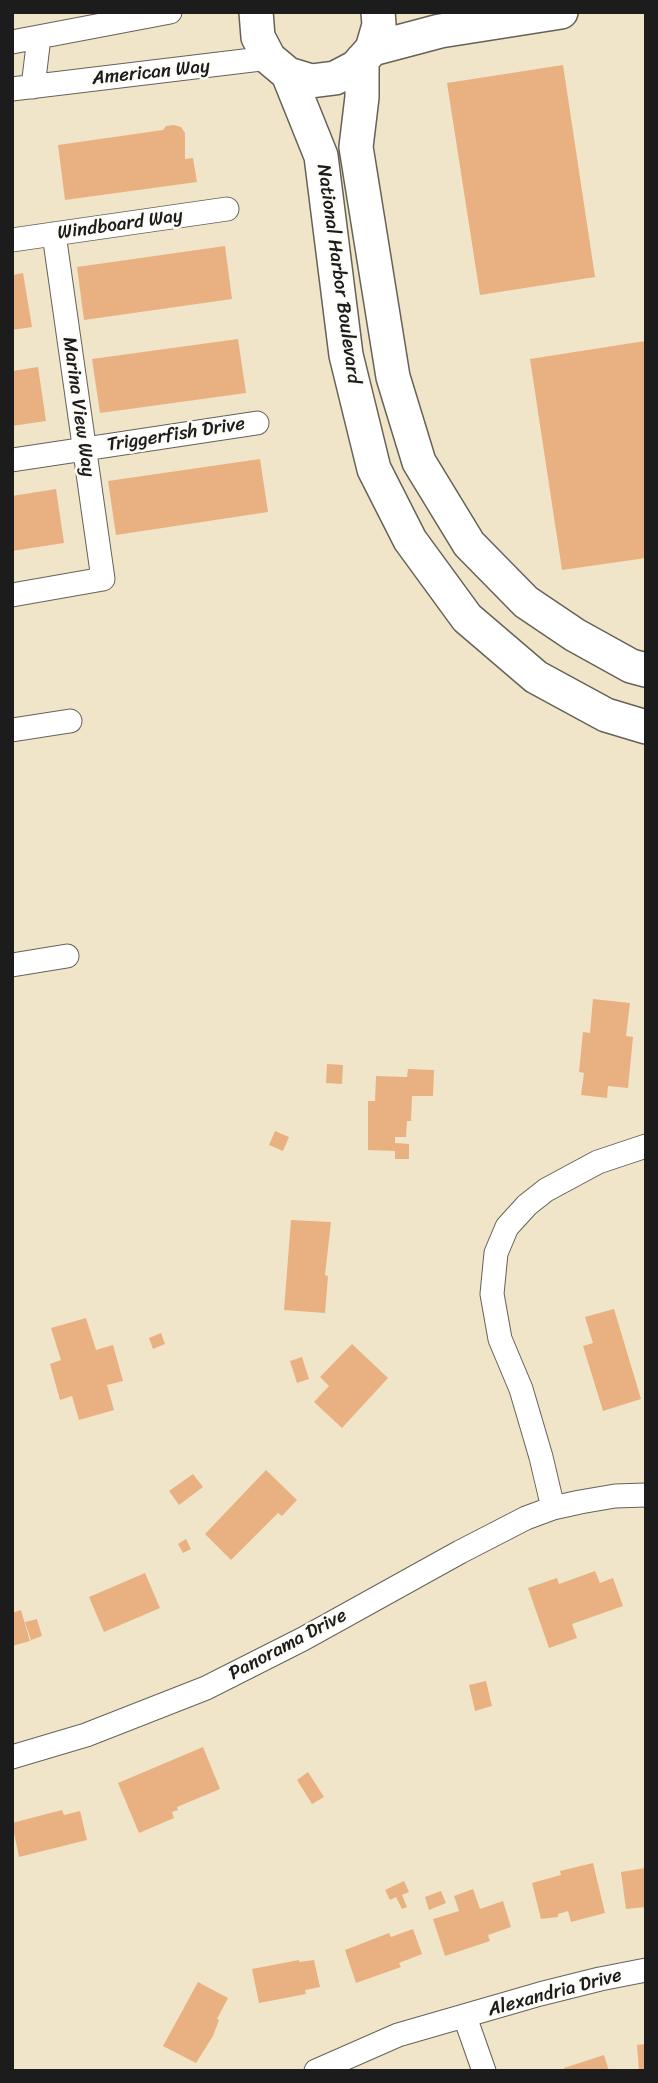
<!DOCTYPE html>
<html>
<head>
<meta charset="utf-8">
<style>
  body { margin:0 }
  #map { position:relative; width:658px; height:2083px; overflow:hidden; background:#f0e5c8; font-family:Sriracha,sans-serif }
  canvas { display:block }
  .frame { position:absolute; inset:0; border:14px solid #1c1c1c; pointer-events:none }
</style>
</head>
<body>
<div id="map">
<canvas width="658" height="2083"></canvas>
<div class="frame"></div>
</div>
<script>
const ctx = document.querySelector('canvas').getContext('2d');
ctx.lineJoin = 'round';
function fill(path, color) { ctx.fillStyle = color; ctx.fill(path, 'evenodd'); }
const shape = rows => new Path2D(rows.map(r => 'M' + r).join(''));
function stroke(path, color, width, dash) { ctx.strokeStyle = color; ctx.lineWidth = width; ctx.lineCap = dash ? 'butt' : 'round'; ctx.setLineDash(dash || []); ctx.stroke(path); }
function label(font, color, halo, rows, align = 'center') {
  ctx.font = font + ' Sriracha,sans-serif'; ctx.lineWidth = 5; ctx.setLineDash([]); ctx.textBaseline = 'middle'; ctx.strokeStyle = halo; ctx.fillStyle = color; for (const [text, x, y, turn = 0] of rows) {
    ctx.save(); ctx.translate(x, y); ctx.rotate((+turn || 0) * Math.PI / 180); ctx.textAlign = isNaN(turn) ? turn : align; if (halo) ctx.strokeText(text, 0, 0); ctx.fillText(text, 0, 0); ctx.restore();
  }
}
fill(shape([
  [563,65,595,277,480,295,447,83],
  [174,125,181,127,185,133,185,159,193,158,197,182,65,200,58,145,163,130,166,126],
  [225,246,232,299,84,320,77,267],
  [23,273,32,327,12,330,12,275],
  [238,339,246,393,100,413,92,359],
  [645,341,646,558,562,570,530,359],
  [38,367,46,421,12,426,12,371],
  [260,459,268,512,116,535,108,481],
  [56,489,64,543,12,551,12,496],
  [593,999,630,1003,626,1036,633,1037,628,1088,608,1086,607,1098,581,1095,584,1073,579,1072,583,1032,590,1033],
  [327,1064,343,1065,342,1084,326,1083],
  [408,1069,434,1070,433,1096,412,1096,411,1121,407,1121,406,1137,395,1137,395,1143,409,1144,409,1159,395,1159,395,1151,368,1150,368,1101,375,1101,376,1076,407,1077],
  [275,1131,289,1137,283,1151,269,1145],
  [291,1220,331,1222,325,1275,328,1276,325,1313,284,1310],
  [614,1309,641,1399,603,1411,583,1346,593,1343,585,1317],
  [86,1318,96,1350,113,1345,123,1381,107,1385,114,1410,79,1420,72,1396,60,1400,50,1364,61,1360,51,1328],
  [161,1333,165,1344,153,1349,149,1338],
  [352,1344,388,1378,342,1428,314,1402,329,1386,320,1377],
  [302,1357,309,1379,297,1383,290,1361],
  [266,1470,297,1500,282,1516,278,1513,231,1560,205,1534],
  [193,1474,203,1487,179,1505,169,1491],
  [186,1539,191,1549,183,1553,178,1544],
  [595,1571,600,1583,613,1578,623,1606,572,1624,577,1638,549,1648,528,1588,557,1578,559,1584],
  [145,1573,160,1608,104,1632,89,1597],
  [21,1610,30,1641,12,1646,12,1613],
  [37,1619,42,1636,31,1640,25,1622],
  [486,1681,492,1706,475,1711,469,1685],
  [203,1747,220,1789,177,1807,178,1810,172,1812,174,1818,139,1833,118,1783],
  [308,1772,324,1797,312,1804,297,1780],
  [62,1810,64,1815,80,1811,87,1840,19,1857,12,1823],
  [593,1863,605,1913,571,1922,568,1911,558,1914,558,1917,541,1919,532,1883,561,1875,560,1871],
  [646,1868,646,1907,626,1909,621,1872],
  [404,1881,409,1892,402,1895,407,1907,402,1909,396,1897,390,1900,385,1890],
  [473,1889,480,1909,503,1901,511,1927,488,1935,490,1941,445,1956,433,1919,459,1911,454,1896],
  [441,1891,446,1903,429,1910,425,1897],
  [413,1929,422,1954,399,1963,401,1967,356,1983,345,1950,389,1933,391,1937],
  [299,1960,299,1962,314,1960,320,1987,305,1990,306,1994,259,2003,252,1969],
  [198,1982,228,1998,217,2019,219,2020,213,2036,196,2063,163,2046],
  [646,2044,646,2071,639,2071,637,2045],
  [604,2055,609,2071,565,2071,564,2068]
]), '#e9b182');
const street = shape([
  [12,42,170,12],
  [33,87,39,37],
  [12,89,269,58],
  [12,240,227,209],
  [12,460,257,423],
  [12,595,103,579,54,234],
  [12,730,70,721],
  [12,965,67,956],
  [553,1508,541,1457,521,1389,500,1339,492,1294,496,1253,507,1227,527,1205,546,1190,598,1162,646,1146],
  [12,1757,86,1735,206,1688,303,1639,460,1552,526,1518,553,1508,580,1502,615,1496,646,1495],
  [465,2017,484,2071],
  [316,2071,398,2035,540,1994,600,1979,646,1970]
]);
const secondary = shape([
  [256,12,258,37,269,58,288,74,311,81,335,78,356,67,372,49,379,25,378,12],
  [372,49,440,31,561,12],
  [362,60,362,97,356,147,393,377,419,462,469,544,526,602,575,635,631,666,646,670],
  [288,74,321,156,346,355,374,469,410,540,467,618,536,677,606,715,646,727]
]);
stroke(street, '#666258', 25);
stroke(secondary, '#666258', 36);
stroke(street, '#fff', 23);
stroke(secondary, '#fff', 33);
label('19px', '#1c1c1c', '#fdfcf7', [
  ["American Way",151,73,-6],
  ["Windboard Way",120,225,-8],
  ["National Harbor Boulevard",338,274,82],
  ["Marina View Way",78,407,82],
  ["Triggerfish Drive",176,435,-9],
  ["Panorama Drive",288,1645,-28],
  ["Alexandria Drive",555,1993,-15]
]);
</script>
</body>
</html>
